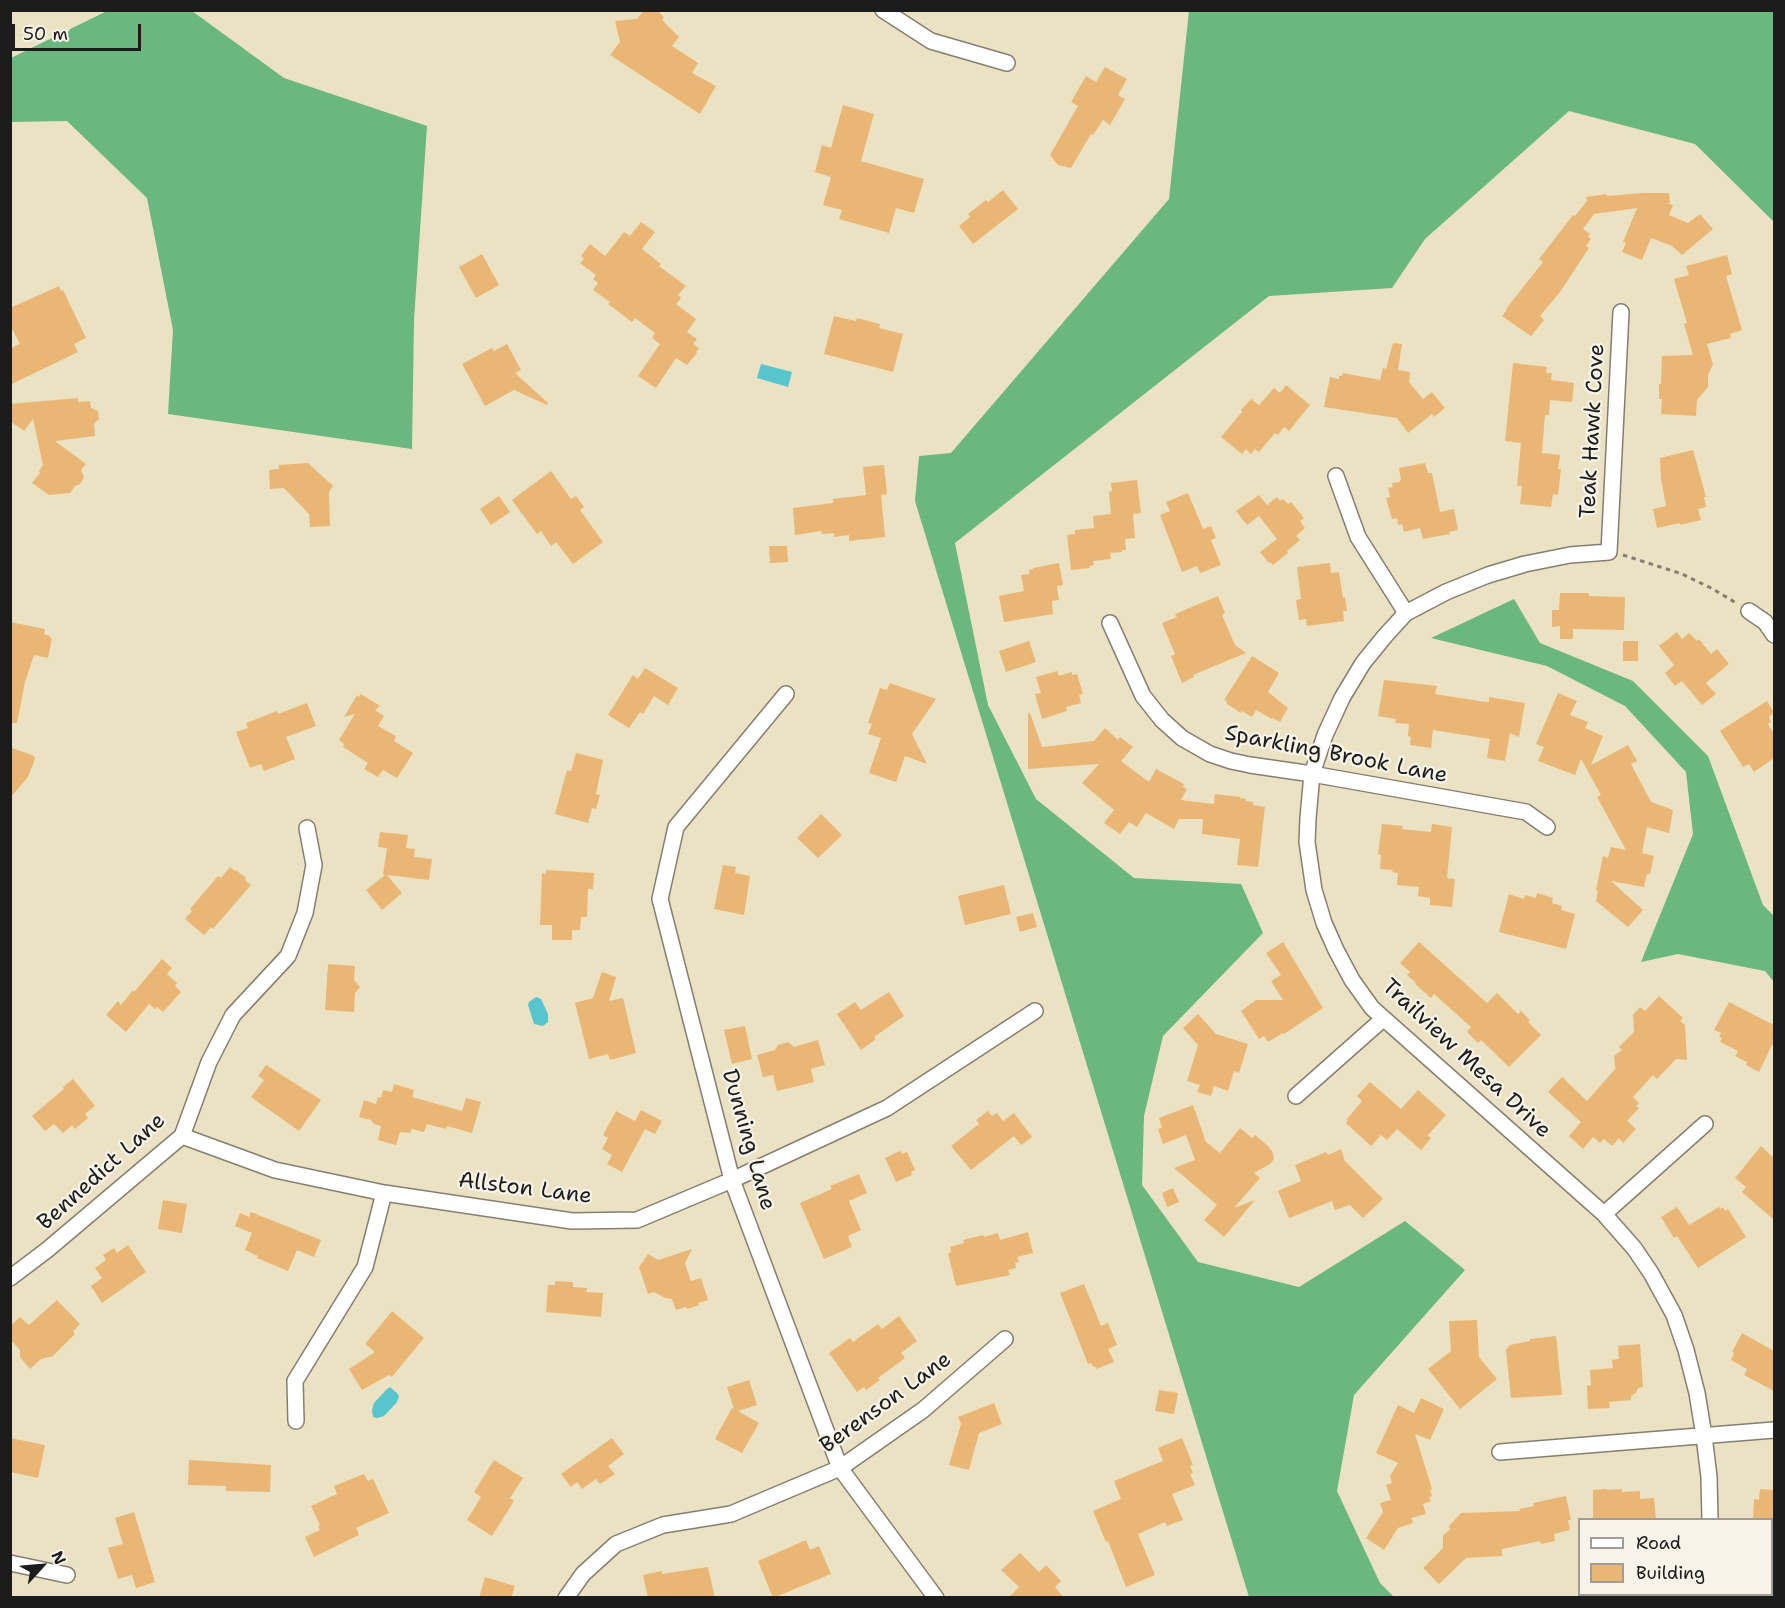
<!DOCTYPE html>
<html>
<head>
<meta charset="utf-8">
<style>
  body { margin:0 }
  #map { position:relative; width:1785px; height:1608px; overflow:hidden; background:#ebe2c3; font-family:"Shantell Sans",sans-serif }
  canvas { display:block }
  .frame { position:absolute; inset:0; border:12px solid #1c1c1c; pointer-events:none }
  .legend { position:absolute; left:1578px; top:1518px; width:195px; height:78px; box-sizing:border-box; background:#f7f3e8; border:2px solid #9f9d96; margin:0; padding:8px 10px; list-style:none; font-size:18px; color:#1c1c1c }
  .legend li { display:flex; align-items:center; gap:12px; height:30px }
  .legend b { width:30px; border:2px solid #9f9d96 }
  .north { position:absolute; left:12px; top:1536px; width:60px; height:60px; -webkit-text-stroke:4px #f7f3e8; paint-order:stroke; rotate:64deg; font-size:16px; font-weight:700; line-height:24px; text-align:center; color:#1c1c1c }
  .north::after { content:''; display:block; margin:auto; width:21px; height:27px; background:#1c1c1c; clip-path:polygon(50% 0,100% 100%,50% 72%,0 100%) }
  .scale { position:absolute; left:12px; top:24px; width:129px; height:27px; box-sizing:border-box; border:3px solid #1c1c1c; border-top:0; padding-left:8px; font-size:18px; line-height:21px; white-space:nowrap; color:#1c1c1c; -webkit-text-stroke:4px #f7f3e8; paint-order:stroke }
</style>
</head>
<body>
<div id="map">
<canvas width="1785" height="1608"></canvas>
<div class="frame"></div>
<ul class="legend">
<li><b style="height:8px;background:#fff"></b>Road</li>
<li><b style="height:16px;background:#eab675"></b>Building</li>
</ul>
<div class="north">N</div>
<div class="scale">50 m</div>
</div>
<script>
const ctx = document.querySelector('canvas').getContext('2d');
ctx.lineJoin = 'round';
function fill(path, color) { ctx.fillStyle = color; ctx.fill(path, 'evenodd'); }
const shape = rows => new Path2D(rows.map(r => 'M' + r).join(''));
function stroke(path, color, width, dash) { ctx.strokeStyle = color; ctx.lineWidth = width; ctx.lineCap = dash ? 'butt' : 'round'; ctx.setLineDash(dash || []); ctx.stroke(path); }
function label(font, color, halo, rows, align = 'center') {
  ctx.font = font + ' "Shantell Sans",sans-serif'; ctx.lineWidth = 4.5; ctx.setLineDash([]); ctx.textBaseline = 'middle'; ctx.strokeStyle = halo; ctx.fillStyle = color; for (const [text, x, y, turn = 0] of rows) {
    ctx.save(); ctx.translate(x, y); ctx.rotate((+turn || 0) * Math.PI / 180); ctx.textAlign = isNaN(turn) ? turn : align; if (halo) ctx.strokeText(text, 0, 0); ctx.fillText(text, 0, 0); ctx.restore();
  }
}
fill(shape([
  [107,11,192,11,284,78,427,126,414,320,412,449,168,414,173,330,147,198,67,121,11,122,11,58],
  [1189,11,1774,11,1774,222,1695,144,1569,111,1425,239,1392,288,1269,296,955,543,988,705,1036,799,1134,878,1241,884,1263,933,1163,1036,1144,1116,1142,1185,1198,1262,1299,1287,1405,1221,1465,1270,1354,1395,1337,1491,1380,1583,1394,1597,1249,1597,915,501,919,456,951,453,1169,199],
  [1514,599,1540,643,1633,681,1708,756,1763,905,1774,916,1774,982,1765,971,1678,954,1641,962,1693,834,1686,772,1625,706,1547,666,1431,638]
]), '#6ab780');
fill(shape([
  [761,364,792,372,788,387,757,378],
  [536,997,541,999,548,1014,548,1022,543,1026,534,1024,528,1005,529,1002],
  [390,1387,397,1393,399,1396,397,1402,384,1416,377,1418,373,1417,372,1410,374,1403,386,1390]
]), '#57c5ce');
fill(shape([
  [644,10,657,10,664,17,662,20,679,37,672,46,698,63,692,73,716,86,700,114,610,55,620,42,615,21,637,19],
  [1105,67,1127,79,1118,95,1125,99,1110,125,1103,120,1093,135,1091,134,1071,168,1058,165,1050,155,1078,106,1071,102,1086,76,1096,82],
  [843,105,874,114,861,161,924,179,914,213,896,208,889,233,839,219,842,210,823,205,831,177,815,172,822,145,831,148],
  [1003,190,1018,209,973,244,959,226,970,217,968,214,986,200,988,202],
  [1642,193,1669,193,1670,203,1667,203,1673,205,1669,215,1688,223,1700,214,1713,229,1682,255,1672,246,1651,238,1642,260,1622,252,1626,243,1623,242,1637,208,1594,214,1583,229,1590,234,1588,237,1591,239,1586,246,1589,248,1560,292,1540,316,1544,320,1531,336,1502,316,1507,310,1506,309,1543,262,1539,259,1573,215,1575,216,1587,201,1586,197,1606,194,1607,196],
  [641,222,655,232,642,249,661,264,659,266,686,286,678,295,681,298,676,304,696,319,687,332,697,339,693,344,699,348,696,352,697,353,687,365,676,358,656,388,638,376,660,344,652,338,655,333,635,318,632,322,608,304,610,302,593,290,598,283,593,279,596,275,580,263,584,259,581,256,590,244,605,256,624,232,630,236],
  [482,254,499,285,476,298,459,267],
  [1727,255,1732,274,1726,276,1742,330,1730,334,1731,338,1707,344,1713,364,1708,375,1708,387,1697,400,1696,416,1661,414,1662,399,1659,399,1659,384,1661,384,1662,356,1693,355,1684,324,1687,323,1674,279,1689,275,1686,266],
  [59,286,61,291,63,290,86,338,74,344,78,352,10,385,10,348,20,344,10,325,10,308],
  [834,316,856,321,857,318,880,324,879,328,903,334,893,372,824,354],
  [1393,343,1402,344,1398,370,1410,372,1409,382,1423,399,1432,392,1445,408,1434,417,1432,414,1408,433,1397,418,1324,407,1330,377,1339,379,1339,376,1342,376,1343,373,1380,380,1383,368,1386,369],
  [507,344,521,370,515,373,548,403,547,405,514,390,485,406,462,364,492,348,494,351],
  [1513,363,1547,367,1546,373,1552,373,1551,380,1574,383,1572,402,1550,400,1549,415,1545,415,1542,453,1560,455,1558,469,1561,469,1558,495,1553,494,1551,507,1520,504,1522,486,1517,486,1521,443,1505,441],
  [1286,385,1310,405,1289,431,1284,427,1278,435,1275,433,1259,452,1255,449,1251,454,1246,449,1242,454,1221,437,1242,412,1241,410,1251,399,1259,405,1274,388,1280,393],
  [78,398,78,402,90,401,91,408,98,411,99,419,94,424,95,436,55,441,86,464,81,470,84,478,80,484,75,486,70,493,49,495,32,483,40,473,39,471,43,465,33,419,24,431,10,421,10,404],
  [1693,450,1706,497,1704,497,1706,507,1698,509,1701,520,1680,525,1680,523,1657,528,1653,509,1666,506,1661,479,1660,458],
  [308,463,333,486,329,492,330,526,310,527,309,514,284,488,270,489,269,470,279,469,279,465],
  [1425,463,1428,473,1432,473,1440,512,1454,509,1458,530,1449,532,1450,534,1423,539,1420,528,1404,532,1402,524,1398,525,1397,518,1392,519,1386,498,1390,497,1388,488,1393,487,1392,483,1399,482,1401,480,1399,468],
  [884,465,887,494,881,495,885,537,849,541,849,535,834,537,834,533,822,534,821,531,795,535,793,508,833,503,833,499,866,495,863,467],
  [551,471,571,499,576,496,584,507,580,510,603,542,573,564,556,542,551,546,541,531,537,534,512,500],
  [1137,480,1141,513,1133,514,1135,538,1125,539,1126,550,1122,550,1122,552,1110,553,1111,559,1093,561,1094,565,1089,566,1090,568,1071,570,1067,535,1075,534,1075,530,1094,528,1093,516,1111,514,1109,492,1112,491,1111,483],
  [1188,493,1203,529,1211,526,1216,538,1211,540,1221,565,1200,573,1197,566,1182,572,1160,515,1170,511,1166,502],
  [1259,495,1267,505,1277,497,1280,501,1283,499,1288,504,1291,502,1304,518,1300,521,1305,528,1296,536,1300,540,1287,551,1288,553,1273,565,1270,562,1269,563,1260,552,1277,539,1259,516,1247,525,1236,511],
  [499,496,510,512,491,525,480,509],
  [769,546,787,546,788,562,770,563],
  [1059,563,1063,585,1057,586,1059,600,1052,601,1053,614,1004,622,999,596,1024,591,1021,575,1030,574,1029,570,1033,569,1033,568],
  [1330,563,1331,573,1339,572,1343,598,1345,597,1347,611,1343,611,1344,621,1307,626,1306,619,1299,620,1296,600,1301,599,1297,567],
  [1560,593,1589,593,1589,596,1625,597,1624,630,1573,629,1573,639,1560,639,1560,626,1552,627,1552,610,1559,610],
  [1218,596,1225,613,1222,615,1235,645,1246,653,1193,675,1194,677,1182,683,1171,656,1175,654,1162,623,1177,617,1175,614],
  [10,622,45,629,44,634,50,636,50,638,52,638,48,658,34,655,25,682,17,723,10,723],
  [1677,632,1682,639,1689,633,1697,641,1699,639,1711,654,1717,649,1729,664,1706,683,1716,694,1702,705,1682,681,1675,686,1665,673,1674,665,1659,646],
  [1029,641,1036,662,1006,672,999,651],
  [1623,641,1638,641,1638,661,1623,661],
  [1252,656,1279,673,1268,692,1288,708,1280,722,1273,718,1272,719,1256,710,1252,717,1242,711,1241,713,1227,704,1227,701,1224,700],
  [645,668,678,688,668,705,654,696,643,714,640,712,629,728,608,715,633,675,638,679],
  [1057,671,1059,676,1072,672,1072,675,1077,674,1083,694,1079,695,1081,703,1066,707,1067,711,1042,719,1035,694,1041,693,1036,677],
  [1384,680,1437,686,1435,694,1485,702,1489,702,1489,697,1525,703,1519,737,1510,733,1505,761,1487,758,1490,739,1433,730,1431,748,1410,745,1411,737,1408,736,1409,724,1395,723,1396,719,1378,716],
  [890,683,936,699,912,734,927,764,905,756,896,782,869,773,881,738,868,734,872,724,868,723,880,688,887,690],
  [1558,693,1577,701,1570,715,1588,722,1585,728,1603,736,1591,765,1628,745,1637,761,1631,764,1651,802,1673,810,1669,833,1647,827,1642,853,1654,856,1650,874,1647,874,1644,887,1611,881,1643,910,1628,927,1596,901,1598,891,1596,890,1603,856,1608,858,1611,847,1626,850,1597,797,1601,795,1581,759,1575,775,1538,761,1544,747,1536,744],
  [361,694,380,706,375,710,384,716,378,726,396,736,394,741,413,753,397,778,383,770,378,777,364,769,368,763,343,747,344,744,339,740,355,714,344,717,357,695,359,697],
  [1767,701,1774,712,1769,717,1771,722,1768,724,1774,734,1774,758,1754,772,1749,764,1743,767,1720,731],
  [307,703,316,726,286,737,295,759,264,771,261,764,250,768,236,732,248,728,246,723,277,711,278,714],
  [1030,713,1042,747,1094,741,1105,728,1118,740,1120,737,1133,747,1121,761,1149,782,1156,769,1184,784,1183,787,1187,789,1181,800,1214,804,1215,794,1240,797,1240,798,1246,799,1246,801,1253,802,1253,805,1265,807,1258,867,1237,865,1240,839,1202,834,1203,819,1179,819,1174,829,1146,813,1137,827,1129,822,1120,834,1104,823,1114,810,1082,783,1099,764,1028,769,1028,714],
  [10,747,34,756,35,759,28,777,10,798],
  [576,753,603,760,596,794,600,795,596,809,592,808,588,823,555,814,567,770,571,771],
  [821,814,842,835,818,858,797,838],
  [1382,824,1403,826,1402,829,1431,832,1432,824,1452,827,1447,878,1455,879,1452,907,1430,905,1430,898,1418,896,1419,887,1397,885,1398,873,1392,872,1393,870,1380,869,1381,855,1378,854],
  [380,832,408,835,406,848,415,849,414,857,432,859,429,880,387,875,402,893,382,910,366,890,385,875,383,874,387,848,378,847],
  [723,865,736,867,735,873,750,876,744,915,714,909],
  [230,867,235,871,236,870,246,878,245,880,251,885,213,929,211,927,204,935,185,919,192,911,190,909,218,876,221,878],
  [546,870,594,873,593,889,588,889,587,917,581,917,580,930,572,930,572,940,552,940,552,925,540,925,542,873,546,874],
  [1004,885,1011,914,965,925,958,896],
  [1537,893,1553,898,1552,903,1562,906,1561,910,1575,914,1566,949,1499,932,1509,894,1524,899,1525,895,1536,898],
  [1033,913,1037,927,1020,932,1016,917],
  [1283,942,1323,1008,1284,1034,1283,1033,1268,1042,1264,1036,1259,1039,1241,1011,1256,1000,1283,1000,1271,981,1281,975,1266,953],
  [1419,942,1487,1003,1497,993,1518,1014,1521,1011,1530,1020,1528,1022,1541,1035,1509,1067,1481,1040,1478,1043,1467,1032,1471,1027,1434,994,1431,998,1415,984,1416,983,1407,975,1410,972,1400,963],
  [162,959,172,968,167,974,177,983,175,986,181,992,163,1012,157,1007,155,1009,149,1004,126,1032,106,1015,118,1001,121,1005,133,990,134,992],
  [328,964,355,966,354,980,360,987,355,993,354,1012,325,1010],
  [602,972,616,977,609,1001,623,998,636,1053,610,1060,608,1054,589,1059,575,1003,593,998],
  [889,992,904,1016,874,1037,876,1039,861,1050,837,1014,855,1002,861,1010],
  [1659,996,1683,1018,1680,1021,1685,1025,1687,1060,1676,1059,1657,1079,1653,1075,1633,1097,1639,1103,1636,1106,1639,1108,1627,1121,1636,1129,1623,1143,1619,1138,1612,1146,1604,1139,1600,1143,1593,1137,1583,1149,1569,1136,1581,1122,1548,1092,1562,1077,1587,1101,1616,1068,1615,1067,1614,1056,1622,1050,1619,1047,1634,1032,1633,1015,1640,1007,1645,1011],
  [1729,1002,1774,1025,1774,1041,1759,1072,1746,1065,1747,1062,1735,1056,1738,1051,1720,1042,1722,1038,1719,1037,1721,1033,1714,1030],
  [1198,1014,1216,1034,1248,1044,1239,1073,1234,1071,1228,1091,1214,1086,1211,1096,1197,1092,1200,1085,1187,1081,1198,1045,1183,1028],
  [745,1026,752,1059,732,1064,724,1030],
  [818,1040,825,1065,811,1069,814,1082,777,1091,773,1075,763,1077,757,1055,775,1050,778,1045,788,1042,794,1047],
  [266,1065,321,1100,299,1131,251,1097,264,1080,258,1076],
  [73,1079,95,1106,85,1114,88,1118,75,1129,72,1125,63,1133,54,1124,45,1131,32,1116,64,1089,63,1087],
  [1370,1082,1401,1109,1418,1090,1446,1115,1428,1135,1431,1138,1421,1150,1397,1129,1387,1140,1381,1135,1371,1146,1346,1123,1348,1120,1347,1119,1362,1101,1357,1096],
  [394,1084,414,1090,412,1097,462,1111,466,1098,481,1102,472,1133,447,1126,446,1129,427,1124,424,1132,412,1129,410,1133,400,1132,396,1145,378,1140,381,1126,374,1124,371,1120,359,1117,364,1100,376,1104,378,1097,381,1098,383,1090,392,1092],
  [1193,1105,1206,1142,1220,1153,1240,1128,1252,1138,1255,1135,1268,1146,1273,1153,1274,1159,1270,1164,1254,1173,1260,1178,1234,1208,1255,1200,1224,1237,1204,1220,1217,1205,1174,1168,1195,1160,1186,1135,1163,1144,1158,1129,1162,1128,1159,1118],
  [641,1110,662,1121,655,1134,645,1129,622,1172,607,1164,612,1155,602,1149,608,1138,603,1135,616,1111,635,1121],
  [988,1111,992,1116,997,1113,1003,1121,1014,1113,1032,1137,1021,1145,1014,1136,971,1170,951,1146,979,1124,976,1120],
  [1761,1146,1774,1158,1774,1220,1742,1192,1746,1187,1735,1178],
  [1341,1149,1345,1161,1383,1199,1363,1218,1350,1205,1335,1210,1332,1201,1289,1218,1278,1191,1301,1181,1295,1165,1326,1152,1328,1155],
  [900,1151,902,1154,907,1152,915,1170,911,1172,912,1175,896,1182,885,1158],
  [859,1174,867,1193,849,1201,861,1230,848,1236,852,1247,824,1259,800,1203,832,1189,830,1186],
  [1173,1188,1179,1202,1167,1207,1162,1193],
  [163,1200,187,1204,182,1233,158,1229],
  [1677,1207,1689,1225,1719,1207,1721,1209,1723,1207,1725,1211,1728,1209,1746,1237,1698,1268,1677,1236,1674,1238,1661,1217],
  [251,1212,321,1240,314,1257,297,1250,288,1271,257,1258,258,1256,245,1250,252,1233,235,1226,240,1213,249,1217],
  [1028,1232,1033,1253,1017,1257,1019,1262,1015,1263,1016,1268,1008,1270,1010,1275,956,1286,948,1253,951,1252,950,1247,964,1243,963,1240,983,1235,984,1237,998,1233,1000,1240],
  [128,1245,146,1272,102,1303,91,1286,102,1278,95,1268,106,1260,103,1255,114,1248,117,1253],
  [692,1249,685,1263,691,1281,701,1278,708,1300,698,1303,699,1305,687,1309,686,1307,676,1310,672,1299,665,1298,654,1292,648,1294,639,1267,648,1254,658,1260],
  [555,1281,573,1282,573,1287,587,1288,586,1292,603,1293,601,1317,546,1312,548,1285,555,1285],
  [1084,1284,1101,1326,1108,1323,1117,1345,1108,1349,1114,1362,1096,1369,1095,1366,1093,1367,1091,1363,1088,1364,1060,1293],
  [57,1300,80,1324,73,1331,75,1334,53,1356,41,1359,30,1369,20,1357,20,1350,10,1339,10,1326,20,1317,29,1325],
  [392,1311,424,1338,392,1377,389,1375,362,1390,349,1369,375,1352,365,1344],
  [899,1316,917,1341,901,1353,905,1358,878,1378,880,1380,866,1390,864,1387,857,1392,829,1353,850,1338,853,1342,878,1324,882,1329],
  [1477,1320,1479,1357,1497,1379,1460,1409,1428,1369,1451,1351,1449,1321],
  [1742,1333,1774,1351,1774,1391,1744,1375,1747,1369,1731,1360,1734,1353,1732,1352],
  [1556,1336,1562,1395,1511,1398,1506,1350,1510,1345,1530,1341,1530,1339],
  [1640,1344,1643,1387,1638,1388,1636,1393,1631,1396,1631,1400,1609,1402,1610,1408,1588,1409,1587,1386,1591,1385,1590,1370,1613,1368,1612,1360,1619,1359,1618,1346],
  [749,1380,757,1405,738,1411,759,1423,742,1453,715,1439,732,1408,734,1409,727,1387],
  [1159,1390,1178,1393,1174,1414,1155,1411],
  [1421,1398,1444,1409,1430,1440,1415,1434,1432,1489,1430,1490,1432,1496,1429,1497,1431,1501,1423,1504,1426,1514,1411,1518,1413,1523,1398,1528,1384,1550,1366,1538,1383,1512,1380,1503,1391,1500,1386,1485,1392,1483,1390,1476,1398,1463,1376,1453,1398,1405,1414,1413],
  [994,1403,1002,1424,979,1433,969,1470,949,1465,961,1424,958,1417],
  [10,1438,45,1445,38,1478,10,1472],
  [612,1438,624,1454,608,1466,615,1474,600,1484,596,1479,582,1489,577,1482,571,1487,561,1474],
  [1182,1438,1193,1465,1190,1466,1193,1473,1190,1474,1195,1485,1172,1494,1183,1520,1167,1526,1165,1522,1138,1534,1155,1575,1126,1587,1108,1541,1106,1542,1093,1511,1121,1499,1114,1481,1163,1461,1158,1448],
  [189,1460,271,1465,270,1492,226,1491,226,1486,188,1485],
  [494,1460,523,1478,510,1498,514,1501,492,1536,467,1520,481,1497,474,1492],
  [364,1474,368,1481,373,1479,389,1513,356,1528,359,1535,314,1557,305,1537,320,1530,318,1526,320,1525,311,1506,337,1494,334,1486],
  [1607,1489,1607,1490,1622,1489,1622,1492,1640,1491,1640,1499,1654,1498,1656,1520,1593,1520,1593,1490],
  [1760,1489,1774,1490,1774,1520,1753,1520,1754,1499,1759,1500],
  [1566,1496,1571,1520,1568,1520,1570,1530,1554,1534,1555,1541,1541,1544,1540,1541,1502,1549,1502,1556,1466,1558,1439,1584,1423,1568,1443,1548,1443,1535,1450,1530,1449,1526,1461,1513,1520,1511,1519,1509,1534,1506,1533,1503],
  [134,1512,155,1582,136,1588,132,1575,118,1579,108,1548,123,1544,115,1518],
  [806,1540,810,1550,819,1546,831,1574,773,1598,758,1561],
  [1020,1553,1039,1572,1046,1565,1061,1581,1055,1587,1064,1598,1008,1598,1019,1587,1001,1570],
  [708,1567,715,1598,648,1598,643,1575,662,1571,662,1574],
  [485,1577,515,1586,511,1598,479,1598]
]), '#eab675');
const minor = shape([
  [883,10,931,41,1007,63],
  [1621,312,1609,552,1570,555,1525,564,1488,575,1446,592,1406,613,1385,636,1363,663,1342,698,1325,735,1312,774,1308,818,1307,842,1314,890,1324,923,1336,950,1352,980,1372,1008,1604,1214,1634,1248,1651,1273,1674,1315,1686,1350,1697,1393,1704,1436,1709,1477,1710,1520],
  [1336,476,1358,537,1406,613],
  [1749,611,1765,622,1774,635],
  [1110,623,1143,696,1162,720,1182,738,1210,754,1231,761,1250,765,1312,774,1526,812,1547,827],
  [786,694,676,827,660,899,732,1180,840,1468,936,1598],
  [1296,1096,1383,1019],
  [182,1136,275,1170,384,1193,572,1221,637,1220,732,1180,887,1108,1035,1011],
  [1604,1214,1705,1124],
  [10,1278,47,1250,182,1136,209,1062,233,1015,288,956,305,913,314,865,307,828],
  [296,1421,295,1381,365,1267,384,1193],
  [1500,1452,1774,1430],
  [10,1563,67,1575],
  [566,1598,583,1574,616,1544,663,1525,731,1514,840,1468,923,1410,1005,1339],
  [1696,1598,1697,1594]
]);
stroke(minor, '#847f70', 18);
stroke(shape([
  [1623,555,1682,574,1711,588,1738,604]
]), '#847f70', 3, [4.5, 4.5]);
stroke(minor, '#fff', 15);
label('22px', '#1c1c1c', '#f7f3e8', [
  ["Teak Hawk Cove",1593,431,-87],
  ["Sparkling Brook Lane",1336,755,11],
  ["Trailview Mesa Drive",1466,1059,43],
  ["Dunning Lane",748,1140,74],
  ["Bennedict Lane",102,1172,-42],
  ["Allston Lane",525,1189,7],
  ["Berenson Lane",886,1403,-36]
]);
</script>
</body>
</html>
